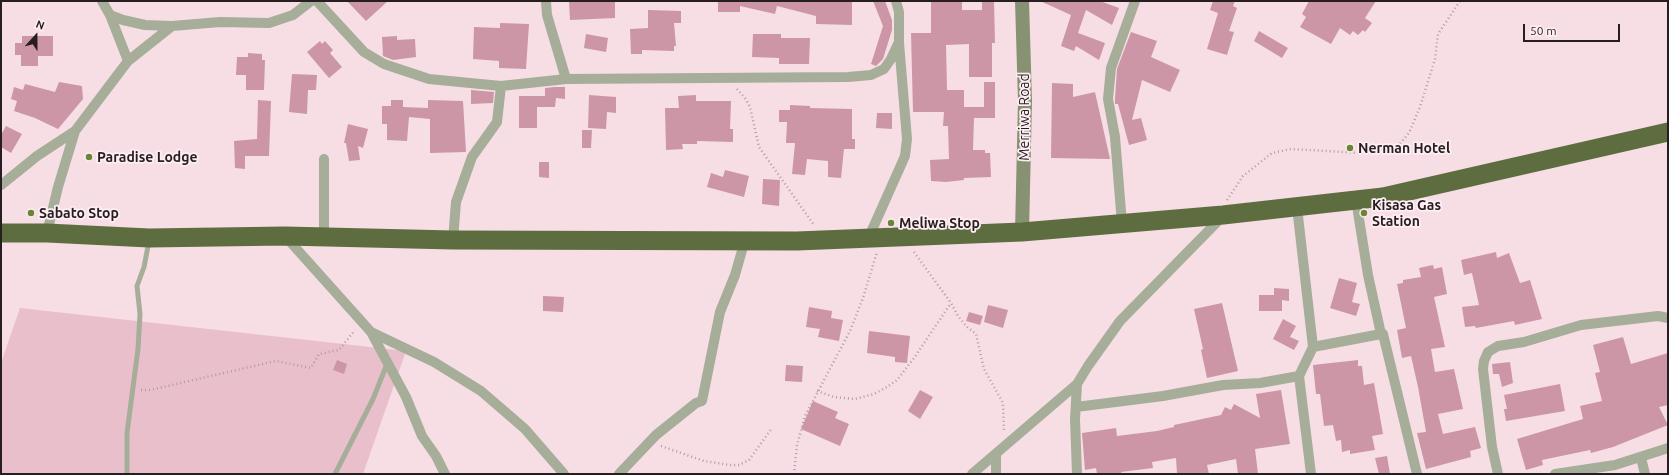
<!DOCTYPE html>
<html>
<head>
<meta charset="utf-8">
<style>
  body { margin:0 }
  #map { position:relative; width:1669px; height:475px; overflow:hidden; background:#f7dee5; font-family:Ubuntu,sans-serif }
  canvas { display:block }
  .frame { position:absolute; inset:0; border:2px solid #271e21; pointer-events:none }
  .north { position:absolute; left:16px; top:16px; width:40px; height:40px; -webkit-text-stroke:3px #fdeef3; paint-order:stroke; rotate:21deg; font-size:11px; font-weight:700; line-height:16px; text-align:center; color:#271e21 }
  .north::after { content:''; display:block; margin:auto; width:14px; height:18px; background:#271e21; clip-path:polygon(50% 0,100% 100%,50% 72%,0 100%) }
  .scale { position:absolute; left:1523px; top:24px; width:97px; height:18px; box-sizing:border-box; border:2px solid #271e21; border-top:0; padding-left:5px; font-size:12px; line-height:14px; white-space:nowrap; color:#271e21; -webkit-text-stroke:3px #fdeef3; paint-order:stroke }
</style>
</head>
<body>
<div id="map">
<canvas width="1669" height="475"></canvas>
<div class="frame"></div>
<div class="north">N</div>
<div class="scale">50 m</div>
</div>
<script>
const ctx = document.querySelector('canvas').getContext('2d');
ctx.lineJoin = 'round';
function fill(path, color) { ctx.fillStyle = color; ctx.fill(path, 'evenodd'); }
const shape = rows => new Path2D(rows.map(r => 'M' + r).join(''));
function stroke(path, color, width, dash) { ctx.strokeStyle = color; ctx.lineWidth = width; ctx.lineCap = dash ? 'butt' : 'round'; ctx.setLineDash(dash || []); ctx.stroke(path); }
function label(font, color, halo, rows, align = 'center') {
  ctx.font = font + ' Ubuntu,sans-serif'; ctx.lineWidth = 3.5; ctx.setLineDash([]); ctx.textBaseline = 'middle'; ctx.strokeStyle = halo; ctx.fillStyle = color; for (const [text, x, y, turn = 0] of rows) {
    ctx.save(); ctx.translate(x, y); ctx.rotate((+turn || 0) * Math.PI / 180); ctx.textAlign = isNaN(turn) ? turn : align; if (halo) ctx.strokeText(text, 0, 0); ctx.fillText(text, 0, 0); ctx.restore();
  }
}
fill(shape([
  [20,308,406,351,363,474,1,474,1,363]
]), '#e9bfcb');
fill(shape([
  [347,1,388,1,366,21],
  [569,1,615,1,615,18,570,20],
  [718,1,852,1,852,25,816,24,816,16,777,6,775,14,740,6,740,12,718,12],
  [873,1,885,1,892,20,892,30,883,59,876,66,871,64,883,26],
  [931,1,962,1,962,10,982,10,982,1,994,1,995,43,992,43,992,77,969,77,969,44,946,45,947,90,964,90,964,107,984,107,984,82,995,82,995,118,974,118,973,150,985,150,985,153,990,153,991,177,964,178,964,180,946,182,931,181,930,160,949,159,948,126,943,126,944,112,913,112,911,33,931,33],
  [1040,1,1100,1,1119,8,1112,25,1086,10,1078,33,1105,43,1099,60,1076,46,1074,51,1061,46,1071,15],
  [1213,1,1235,1,1233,6,1237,8,1229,31,1234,32,1227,55,1207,49,1218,13,1210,10],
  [1309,1,1376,1,1365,18,1372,23,1365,32,1363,30,1358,35,1353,31,1350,35,1340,28,1331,44,1300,27,1306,17,1302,14],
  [648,10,681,11,681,23,674,23,676,46,674,46,674,51,642,50,642,54,631,54,630,29,648,28],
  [500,23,529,24,526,69,499,68,499,61,473,59,474,27,500,28],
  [1259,31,1288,48,1282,58,1254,41],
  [1131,32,1157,41,1151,57,1180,70,1170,92,1142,80,1132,120,1141,118,1147,140,1129,145,1118,104,1115,104,1115,99,1117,69],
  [586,34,608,38,606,52,584,48],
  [753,34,781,34,781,38,810,38,809,64,779,64,779,58,752,57],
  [22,36,53,36,53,56,38,56,38,66,21,66,21,55,15,55,15,43,22,43],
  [397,36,397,40,415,39,416,57,393,60,383,56,382,37],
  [320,41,322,44,325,41,333,50,330,53,342,67,329,78,307,52],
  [248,53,262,54,262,60,265,60,264,90,246,90,246,75,236,75,237,57,248,57],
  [292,74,317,75,316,90,308,90,307,114,289,112],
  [59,82,82,86,83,99,58,129,35,118,14,111,17,101,11,99,14,87,23,90,25,84,55,92],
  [1052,83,1073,84,1073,97,1095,92,1110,159,1051,158],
  [555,87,565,87,565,99,556,98,555,107,537,107,537,128,519,128,519,96,545,96,545,88],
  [471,90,494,92,493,103,471,104],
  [589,95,616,97,616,113,607,112,606,129,588,128],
  [696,95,696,101,731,101,730,129,733,129,733,142,697,141,697,144,682,144,683,149,666,150,665,108,679,108,678,96],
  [258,100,271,101,269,156,245,156,245,169,235,168,234,141,257,139],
  [391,100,403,100,403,107,428,108,428,100,463,101,466,152,430,153,430,119,409,117,407,141,387,140,387,124,382,124,382,106,391,106],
  [790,105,810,106,810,108,852,109,852,139,855,139,855,149,844,149,841,178,828,177,828,161,807,159,805,175,792,174,795,143,786,143,787,122,779,122,779,110,790,110],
  [877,113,892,113,892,129,876,128],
  [348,124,368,129,363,148,358,146,360,160,349,161,346,143,344,143],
  [6,126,22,134,11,153,1,147,1,135],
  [582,130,592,130,591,148,582,148],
  [539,162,549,162,549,178,539,177],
  [725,170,749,176,744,197,707,187,711,173,723,177],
  [763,179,780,180,779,206,762,204],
  [1496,252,1497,258,1509,253,1520,283,1530,280,1542,319,1515,325,1514,321,1476,328,1475,326,1465,327,1462,307,1479,305,1472,273,1464,275,1461,260],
  [1433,265,1434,269,1442,267,1447,294,1434,297,1445,347,1431,349,1435,372,1454,369,1463,409,1438,414,1443,434,1475,427,1481,448,1470,451,1471,457,1426,469,1417,433,1426,432,1418,387,1411,356,1402,358,1397,330,1406,328,1397,284,1403,283,1403,280,1421,277,1419,268],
  [1339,278,1357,283,1352,302,1360,304,1356,316,1330,308],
  [1274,288,1289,289,1289,301,1282,300,1282,311,1259,311,1259,295,1274,295],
  [543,296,564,297,563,312,543,311],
  [1222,303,1238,371,1207,378,1201,350,1203,349,1194,309],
  [988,305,1008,310,1003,328,984,322],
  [809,307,832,311,831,318,843,320,839,341,818,337,820,329,806,327],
  [969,312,983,316,980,325,966,321],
  [1283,319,1296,326,1290,337,1299,341,1294,350,1273,339],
  [869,331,910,336,907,363,895,362,895,357,867,353],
  [1623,337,1631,364,1668,353,1668,405,1659,407,1668,425,1613,447,1591,453,1590,450,1542,460,1543,465,1526,470,1517,439,1583,419,1580,406,1602,401,1595,373,1600,372,1593,345],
  [337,360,347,364,344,374,333,370],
  [1358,360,1358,366,1362,366,1364,385,1374,383,1383,434,1372,436,1375,450,1350,454,1350,450,1342,452,1341,440,1336,441,1333,425,1324,426,1320,394,1316,394,1313,365],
  [1510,362,1513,383,1502,387,1499,374,1493,374,1492,364],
  [786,365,803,366,802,382,785,381],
  [1560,384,1565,411,1506,421,1504,409,1507,409,1504,395],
  [920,390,933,397,920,419,908,411],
  [1281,390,1290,444,1255,449,1258,474,1238,474,1236,459,1207,465,1209,474,1177,474,1176,458,1152,462,1153,468,1121,472,1122,474,1097,474,1096,468,1085,470,1082,433,1116,428,1117,436,1157,431,1174,427,1174,425,1221,415,1225,407,1231,410,1234,404,1260,418,1256,394],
  [813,401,838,412,835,418,849,424,840,446,801,429],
  [1387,456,1390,474,1379,474,1375,458]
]), '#cc96a7');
stroke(shape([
  [737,89,745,98,750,107,759,147,814,225],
  [1227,200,1243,176,1272,153,1291,149,1361,153,1399,145,1409,133,1420,107,1435,59,1438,34,1460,1],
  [914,252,951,303,958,316,966,326,976,334,984,369,1003,403,1004,431],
  [141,390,150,390,276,361,311,368,319,354,339,350,355,330],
  [817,391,834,397,855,399,874,394,887,387,897,380,914,358,951,303],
  [661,446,704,461,730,465,739,465,749,460,772,428],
  [794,474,797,445,805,416,850,331,863,298,877,252]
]), '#b09ca2', 2.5, [1, 3]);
stroke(shape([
  [127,474,127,433,138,349,140,314,137,286,144,267,149,241],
  [335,474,373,399,387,364]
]), '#a6ae99', 5);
stroke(shape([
  [102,1,110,15,128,61],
  [317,1,364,52,384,64,429,79,501,86,566,79,848,77,871,75,884,69,891,59,899,42,899,12,896,1],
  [546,1,547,15,566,79],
  [110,15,123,20,145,25,172,26],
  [1,185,37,156,75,131],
  [1356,200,1368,275,1381,334,1383,334,1417,474],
  [1297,207,1313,347,1299,376,1311,474],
  [1122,224,1115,137,1108,99,1111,68,1135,1],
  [47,233,58,187,75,131,128,61,172,26,220,22,269,23,293,15,311,1],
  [285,236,371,332,434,362,481,391,525,429,564,474],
  [324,237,324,159],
  [868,239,905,156,907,139,899,43],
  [453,240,456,202,472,157,497,122,501,86],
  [371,332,406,397,422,436,436,456,445,474],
  [1313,347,1381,334],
  [1076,407,1163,396,1223,385,1260,383,1299,376],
  [1641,458,1645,474],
  [619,474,656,435,696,403,702,401,720,312,735,275,745,240],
  [972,474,1077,384],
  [996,474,996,454],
  [1077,474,1075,419,1077,384,1088,366,1120,321,1222,217],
  [1498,474,1492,447,1483,369,1484,361,1488,352,1498,346,1524,342,1581,325,1658,316,1668,318],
  [1555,474,1615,465,1668,448]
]), '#a6ae99', 10);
stroke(shape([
  [1022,1,1025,101,1022,232]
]), '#879273', 14);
stroke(shape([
  [1,233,47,233,149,238,285,236,453,240,797,241,1022,232,1223,215,1383,197,1668,132]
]), '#5e6d40', 19);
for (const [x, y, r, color] of [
  [1350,148,4,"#6d8436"],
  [89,157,4,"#6d8436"],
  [31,213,4,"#6d8436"],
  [1364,213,4,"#6d8436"],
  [891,223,4,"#6d8436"]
]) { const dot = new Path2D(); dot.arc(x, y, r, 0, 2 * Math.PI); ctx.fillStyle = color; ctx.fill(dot); stroke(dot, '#fdeef3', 1.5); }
label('14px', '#271e21', '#fdeef3', [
  ["Merriwa Road",1024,117,-90]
]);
label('bold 14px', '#271e21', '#fdeef3', [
  ["Nerman Hotel",1358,148],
  ["Paradise Lodge",97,157],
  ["Kisasa Gas",1372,205],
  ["Station",1372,221],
  ["Sabato Stop",39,213],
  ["Meliwa Stop",899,223]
], 'left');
</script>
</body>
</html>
